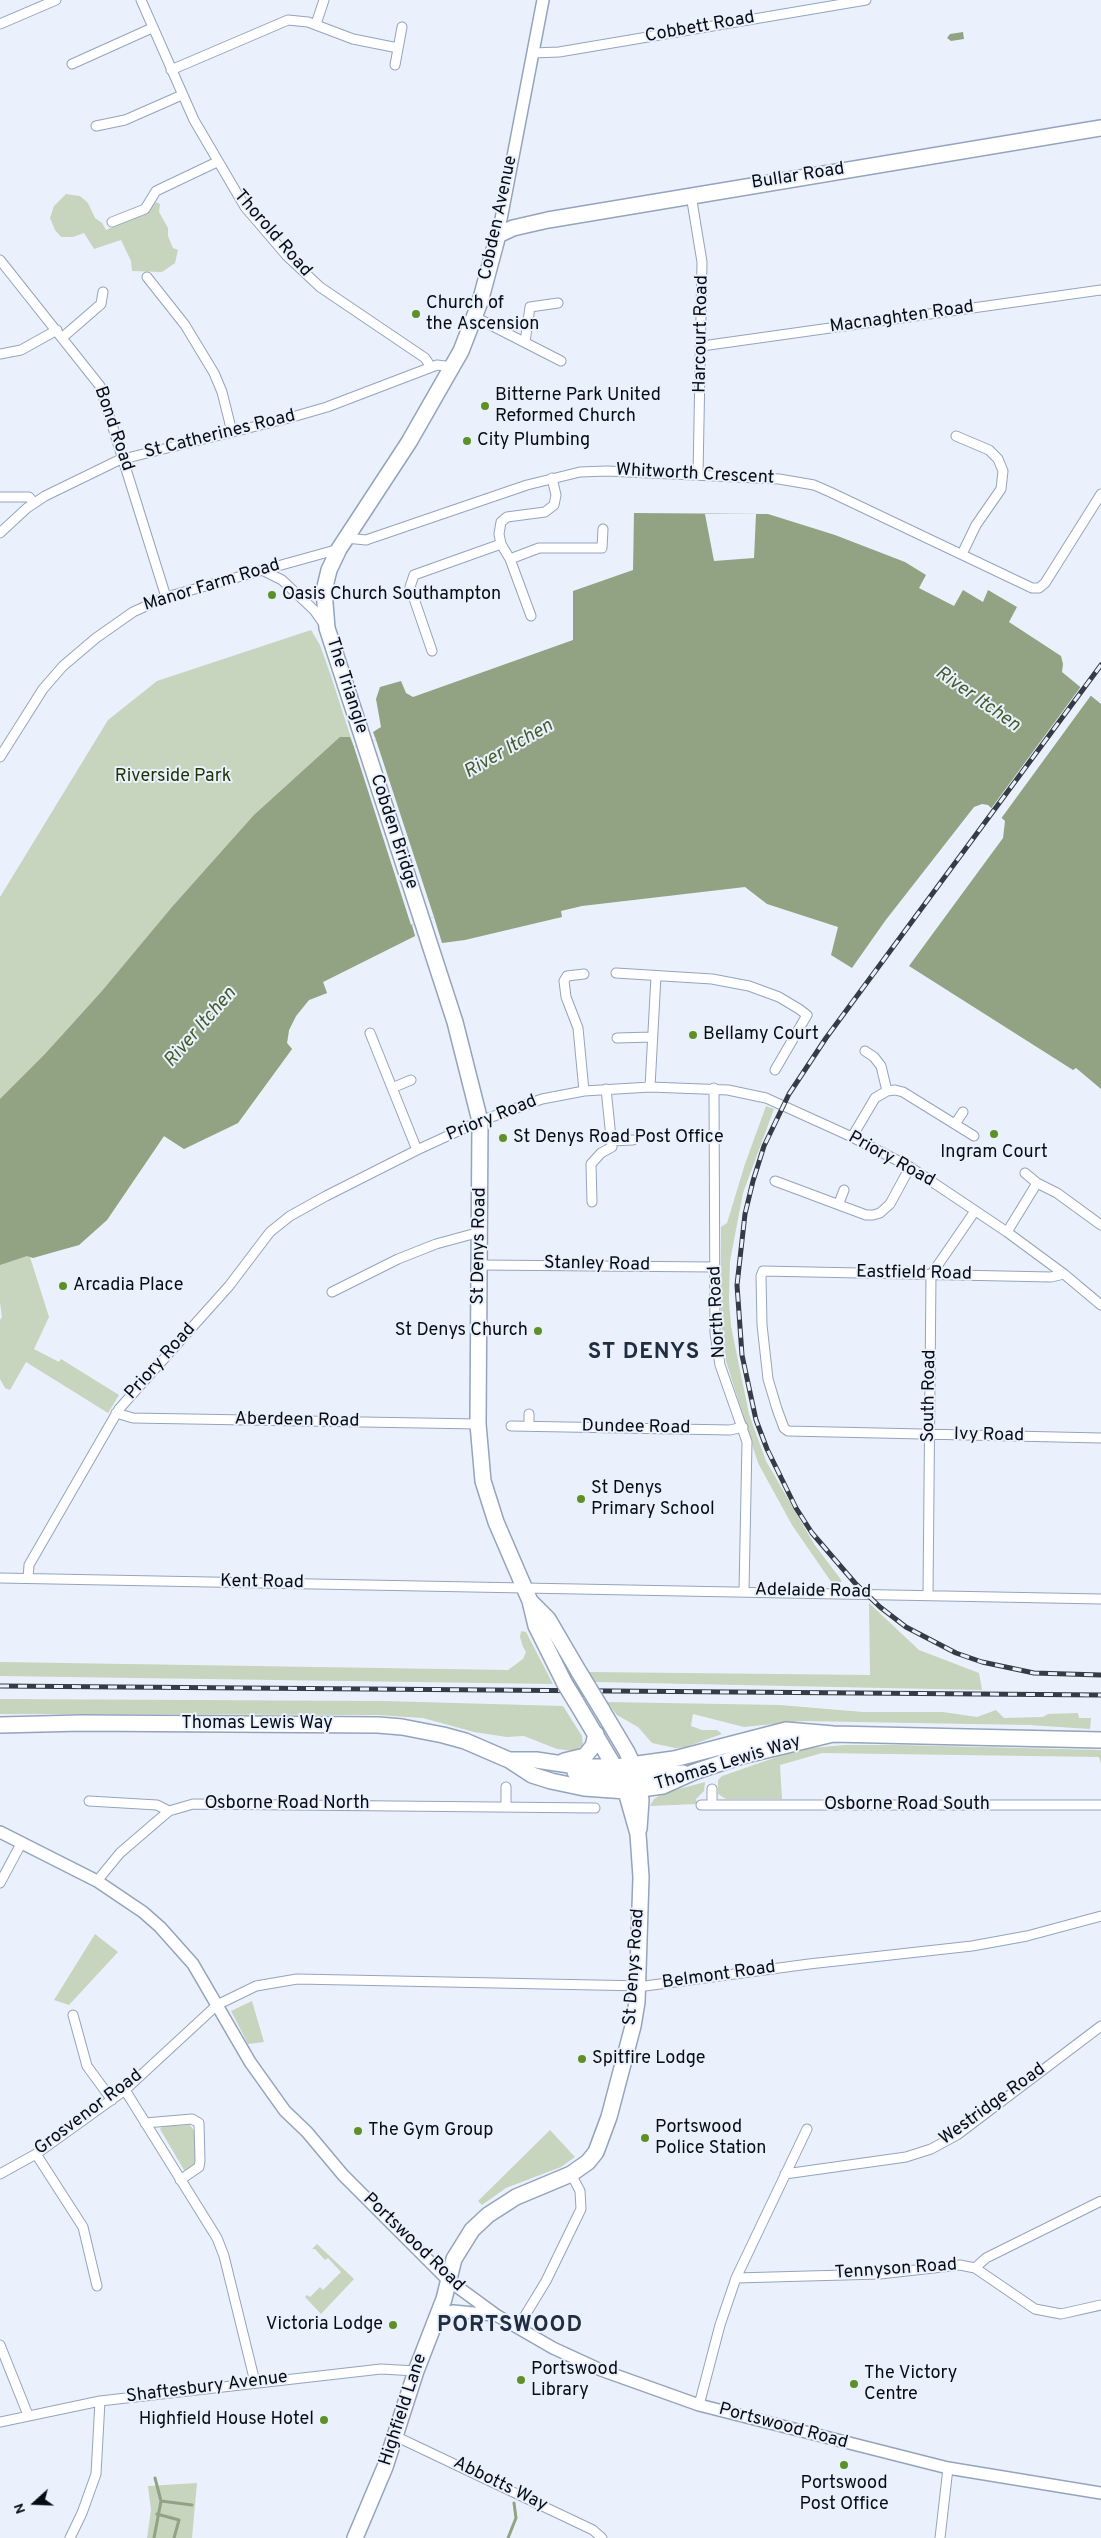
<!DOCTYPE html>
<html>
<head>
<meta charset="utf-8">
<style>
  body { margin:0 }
  #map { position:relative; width:1101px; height:2538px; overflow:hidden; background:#eaf1fc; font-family:Overpass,sans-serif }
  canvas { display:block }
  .north { position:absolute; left:10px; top:2478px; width:50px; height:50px; -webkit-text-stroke:4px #eaf1fc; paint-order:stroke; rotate:250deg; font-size:14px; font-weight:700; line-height:20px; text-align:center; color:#060c14 }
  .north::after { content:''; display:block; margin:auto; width:18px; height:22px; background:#060c14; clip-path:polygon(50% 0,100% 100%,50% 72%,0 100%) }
</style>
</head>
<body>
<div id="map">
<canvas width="1101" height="2538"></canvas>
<div class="north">N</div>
</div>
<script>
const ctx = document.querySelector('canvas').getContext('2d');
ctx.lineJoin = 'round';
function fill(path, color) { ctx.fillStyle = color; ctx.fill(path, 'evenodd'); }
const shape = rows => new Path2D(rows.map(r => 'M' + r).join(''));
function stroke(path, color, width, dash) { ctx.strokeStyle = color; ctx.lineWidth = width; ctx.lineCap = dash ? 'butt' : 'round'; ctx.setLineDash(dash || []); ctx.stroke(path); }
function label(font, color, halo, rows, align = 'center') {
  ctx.font = font + ' Overpass,sans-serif'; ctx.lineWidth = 4; ctx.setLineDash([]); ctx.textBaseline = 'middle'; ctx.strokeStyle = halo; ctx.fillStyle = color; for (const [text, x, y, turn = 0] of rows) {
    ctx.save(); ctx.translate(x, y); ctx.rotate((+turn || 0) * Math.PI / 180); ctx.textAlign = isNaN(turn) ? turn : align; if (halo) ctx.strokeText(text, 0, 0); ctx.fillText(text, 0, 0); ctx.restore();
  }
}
fill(shape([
  [66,194,80,196,88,203,95,218,102,223,106,230,148,211,156,202,160,204,159,212,168,228,168,236,173,248,178,250,175,263,162,272,132,271,131,261,121,240,94,249,84,233,73,237,61,237,55,230,50,218,54,206],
  [311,630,320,645,331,676,415,936,323,982,327,993,309,1000,296,1016,289,1030,287,1043,292,1049,238,1123,184,1149,164,1136,107,1220,79,1245,30,1257,49,1317,34,1349,59,1362,61,1359,119,1395,108,1413,26,1362,10,1390,5,1388,0,1379,0,1320,2,1317,0,1303,0,897,108,720,157,681],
  [766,1106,774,1109,743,1193,730,1261,729,1300,731,1326,749,1414,766,1461,814,1544,842,1581,834,1586,792,1525,758,1463,726,1361,721,1323,721,1227,727,1223,745,1164],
  [869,1603,919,1650,979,1673,982,1690,595,1682,589,1672,870,1675],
  [521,1631,526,1632,553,1684,0,1676,0,1662,508,1670,523,1659,526,1652,523,1647,520,1637],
  [0,1699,384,1701,563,1706,582,1736,583,1745,575,1751,557,1749,524,1736,507,1737,474,1732,423,1718,377,1715,0,1714],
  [607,1702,780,1705,863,1712,943,1712,977,1717,996,1710,1004,1718,1043,1717,1048,1714,1078,1713,1079,1718,1091,1718,1090,1729,1029,1725,803,1721,744,1727,693,1714,691,1726,702,1730,717,1730,722,1734,686,1747,675,1748,652,1743,638,1727,617,1715],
  [899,1745,1101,1750,1101,1764,1099,1757,822,1753,780,1765,782,1799,726,1799,718,1794,718,1780,722,1776,800,1749,845,1745],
  [705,1782,704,1791,696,1799,697,1804,650,1806,654,1799,664,1793],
  [95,1934,118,1952,69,2005,54,2000],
  [252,2001,264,2042,248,2044,231,2011],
  [190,2125,195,2132,196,2161,195,2165,189,2170,184,2170,160,2129,163,2126],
  [550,2130,575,2157,561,2167,506,2188,482,2205,478,2201],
  [317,2244,354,2279,321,2314,305,2297,307,2295,310,2297,320,2287,323,2290,341,2272,328,2258,325,2260,315,2249,312,2249],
  [197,2483,192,2538,147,2538,151,2510,148,2486]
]), '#c7d4be');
fill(shape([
  [963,32,964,39,951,41,947,38,950,34],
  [634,513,768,514,835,535,905,562,926,575,919,588,954,606,963,590,983,602,988,590,1017,607,1009,622,1061,656,1063,664,1062,672,1101,704,1101,1089,1076,1068,1073,1070,909,966,1003,838,1005,821,988,805,982,804,974,807,885,921,852,968,831,955,838,927,767,904,745,887,582,906,561,911,562,917,465,940,442,943,434,917,412,925,415,936,323,982,327,993,309,1000,296,1016,289,1030,287,1043,292,1049,238,1123,184,1149,164,1136,107,1220,79,1245,33,1258,27,1256,0,1265,0,1099,45,1054,102,991,172,907,254,815,340,737,350,737,354,747,376,740,373,732,381,727,376,699,380,687,401,681,406,693,413,697,573,640,573,591,633,570]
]), '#91a383');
fill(shape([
  [705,514,756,514,754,558,714,561],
  [1082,685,1092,694,1000,820,990,810],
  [376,740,434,917,411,925,354,747]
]), '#eaf1fc');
stroke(shape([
  [161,2501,192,2505],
  [157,2514,179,2520,174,2538],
  [154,2538,161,2501,155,2478],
  [508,2538,516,2518,514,2503]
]), '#91a383', 3);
const minor = shape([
  [141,0,194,120,245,207,287,256,320,287,425,358,431,367],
  [0,24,56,0],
  [316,24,324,0],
  [533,53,559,52,866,0],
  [72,64,152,28],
  [395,65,402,27],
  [171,70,288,20,308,22,353,39,398,48],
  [96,126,125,120,182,95],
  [691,195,702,262,698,475],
  [112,222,145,209,156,191,217,162],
  [0,260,100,386,166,597],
  [147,277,185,325,214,373,222,392,232,432],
  [475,317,561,361],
  [63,337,101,304,103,292],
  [525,342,530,307,558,303],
  [702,346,1101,290],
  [0,354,21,350,57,330],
  [956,436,989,450,998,459,1003,471,1001,489,976,525,962,554],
  [0,497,29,497,34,503],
  [0,533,27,508,45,496,119,460,289,418,327,407,437,365,453,367],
  [346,538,366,540,527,485,580,472,607,471,779,479,814,485,830,492,1032,588,1039,588,1045,583,1101,494],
  [510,559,539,548,602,548,603,529],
  [264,571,282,580,314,610,324,624],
  [531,616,510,559,501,544,499,534,501,522,507,517,545,512,554,505,556,495,552,478],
  [432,651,410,587,414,575,501,544],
  [0,757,43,689,63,666,96,638,133,612,166,597,339,549],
  [616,973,712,979,749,986,779,997,799,1009,807,1015,775,1070],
  [370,1033,417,1150],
  [617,1038,652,1037],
  [865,1051,874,1057,881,1066,887,1091],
  [650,1087,656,976],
  [392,1088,411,1080],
  [714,1088,715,1333,720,1365,747,1442,744,1591],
  [584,1091,578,1028,566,997,564,981,567,976,584,974],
  [955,1124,963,1112],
  [852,1137,875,1098,887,1091,895,1090,903,1092,974,1136],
  [611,1141,633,1140],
  [1025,1173,1037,1183,1057,1193,1101,1225],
  [775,1181,866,1215,873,1215,880,1213,890,1204,910,1167],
  [592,1202,591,1164,601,1153,612,1147,606,1089],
  [839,1203,844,1190],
  [1007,1232,1037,1183],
  [480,1265,714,1267],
  [1064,1274,1051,1277,763,1271,761,1276,762,1325,768,1379,777,1409,784,1428,788,1431,1101,1438],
  [332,1292,398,1259,436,1244,480,1232],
  [116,1413,133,1418,478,1424],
  [511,1426,730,1430,743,1427],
  [529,1426,529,1414],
  [0,1578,1101,1599],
  [28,1578,29,1565,119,1409,229,1286,270,1232,290,1216,326,1196,417,1150,480,1121,542,1099,584,1091,650,1087,728,1090,766,1098,852,1137,910,1167,1007,1232,1064,1274,1101,1305],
  [928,1594,931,1275,975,1211],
  [712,1789,712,1805],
  [89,1801,157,1805,169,1811],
  [701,1805,1101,1805],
  [506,1806,506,1787],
  [97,1881,120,1853,156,1822,169,1811,193,1804,595,1808],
  [0,1883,22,1842],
  [73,2015,87,2066,112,2100],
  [125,2090,217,2238,224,2256,255,2382],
  [145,2123,192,2119,199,2123,200,2161,199,2167,180,2180],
  [36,2154,83,2227,97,2286],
  [0,2174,36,2154,125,2090,217,2005,256,1986,297,1979,645,1986,809,1964,972,1946,1027,1936,1101,1916],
  [785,2174,906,2157,931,2149,957,2135,1101,2026],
  [975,2268,986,2258,1101,2201],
  [736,2278,880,2274,960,2265,975,2268,1035,2309,1061,2314,1101,2305],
  [518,2327,546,2281,581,2209,580,2191,571,2174],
  [0,2345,28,2415],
  [699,2405,720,2325,736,2278,807,2129],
  [0,2422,100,2401,381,2369,416,2371],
  [395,2436,593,2530,602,2538],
  [70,2538,82,2513,96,2474,100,2401],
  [940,2538,948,2468]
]);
const tertiary = shape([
  [498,235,543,0],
  [0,1832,97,1881,143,1912,160,1927,193,1964,250,2062,285,2111,307,2132,343,2175,448,2280,496,2315,553,2348,601,2370,699,2405,948,2468,1101,2493],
  [438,2315,453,2311,494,2315]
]);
const primary = shape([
  [531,1602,548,1619,579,1672],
  [565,1684,536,1626,530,1601,496,1522,483,1481,478,1424,480,1121,455,1022,327,628,324,591,329,570,339,549,409,442,461,351,480,302,498,235,513,228,548,220,1101,128],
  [602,1710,627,1752,633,1765,641,1800,639,1829],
  [0,1725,82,1723,378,1725,402,1727,443,1735,465,1741,509,1760,532,1775,551,1781,584,1788,626,1791,663,1786,694,1772,742,1756,833,1734],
  [509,1760,536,1760,583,1767,616,1767,674,1759,786,1730,833,1734,1101,1740],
  [564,1761,585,1756,593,1746,596,1734],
  [575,1772,630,1784],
  [627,1775,636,1778,645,1778,683,1773],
  [355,2538,385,2467,416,2371,444,2299,454,2259,472,2230,488,2215,516,2197,571,2174,588,2162,596,2152,609,2117,633,2026,637,2002,641,1877,638,1834,623,1781,576,1702]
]);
stroke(minor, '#93a4bd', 11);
stroke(tertiary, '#93a4bd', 14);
stroke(primary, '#93a4bd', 18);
stroke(minor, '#fff', 9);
stroke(tertiary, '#fff', 11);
stroke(primary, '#fff', 15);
const rail = shape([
  [1101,665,826,1038,789,1094,764,1146,753,1181,745,1214,737,1285,742,1355,756,1420,767,1449,796,1508,812,1533,855,1583,880,1607,906,1627,956,1653,982,1662,1034,1673,1101,1675],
  [0,1686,1101,1695]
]);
stroke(rail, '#363c45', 5);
stroke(rail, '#eaf1fc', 3, [9]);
const primaryBridge = shape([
  [579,1672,602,1710],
  [565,1684,576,1702]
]);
stroke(primaryBridge, '#93a4bd', 18, []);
stroke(primaryBridge, '#fff', 15);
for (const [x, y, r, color] of [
  [416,314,5,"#5e9028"],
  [485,406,5,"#5e9028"],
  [467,441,5,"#5e9028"],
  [272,595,5,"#5e9028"],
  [693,1035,5,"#5e9028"],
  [994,1134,5,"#5e9028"],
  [503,1138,5,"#5e9028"],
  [63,1286,5,"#5e9028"],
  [538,1331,5,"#5e9028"],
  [581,1499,5,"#5e9028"],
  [582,2059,5,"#5e9028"],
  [358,2131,5,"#5e9028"],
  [645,2138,5,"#5e9028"],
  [393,2325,5,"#5e9028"],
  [521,2380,5,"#5e9028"],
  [854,2384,5,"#5e9028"],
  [324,2420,5,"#5e9028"],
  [844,2465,5,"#5e9028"]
]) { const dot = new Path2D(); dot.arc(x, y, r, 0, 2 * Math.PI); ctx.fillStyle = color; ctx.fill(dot); stroke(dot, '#eaf1fc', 2); }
label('18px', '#060c14', '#eaf1fc', [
  ["Cobbett Road",700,28,-10],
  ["Bullar Road",798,177,-9],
  ["Cobden Avenue",499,218,-78],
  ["Thorold Road",272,234,49],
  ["Macnaghten Road",902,318,-8],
  ["Harcourt Road",702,334,-89],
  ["Bond Road",113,429,71],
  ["St Catherines Road",220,435,-14],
  ["Whitworth Crescent",695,475,3],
  ["Manor Farm Road",212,586,-17],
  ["The Triangle",346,686,72],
  ["Cobden Bridge",393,832,72],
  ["Priory Road",492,1119,-22],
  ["Priory Road",891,1160,29],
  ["St Denys Road",480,1246,-89],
  ["Stanley Road",597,1265,1],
  ["Eastfield Road",914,1274,1],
  ["North Road",718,1312,-93],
  ["Priory Road",161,1362,-48],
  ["South Road",930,1396,-89],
  ["Aberdeen Road",297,1421,1],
  ["Dundee Road",636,1428,1],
  ["Ivy Road",989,1436,1],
  ["Kent Road",262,1583,1],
  ["Adelaide Road",813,1592,1],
  ["Thomas Lewis Way",257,1724],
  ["Thomas Lewis Way",728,1764,-17],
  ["Osborne Road North",287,1804],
  ["Osborne Road South",907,1805],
  ["St Denys Road",635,1967,-86],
  ["Belmont Road",719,1976,-8],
  ["Westridge Road",993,2105,-36],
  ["Grosvenor Road",89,2113,-37],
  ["Portswood Road",413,2243,44],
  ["Tennyson Road",896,2270,-4],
  ["Shaftesbury Avenue",207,2388,-7],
  ["Highfield Lane",404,2410,-72],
  ["Portswood Road",783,2427,15],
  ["Abbotts Way",500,2485,26]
]);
label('18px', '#060c14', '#eaf1fc', [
  ["Church of",426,304],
  ["the Ascension",426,325],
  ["Bitterne Park United",495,396],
  ["Reformed Church",495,417],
  ["City Plumbing",477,441],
  ["Oasis Church Southampton",282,595],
  ["Bellamy Court",703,1035],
  ["St Denys Road Post Office",513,1138],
  ["Ingram Court",994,1153,"center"],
  ["Arcadia Place",73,1286],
  ["St Denys Church",528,1331,"right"],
  ["St Denys",591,1489],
  ["Primary School",591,1510],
  ["Spitfire Lodge",592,2059],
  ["Portswood",655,2128],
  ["Police Station",655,2149],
  ["The Gym Group",368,2131],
  ["Victoria Lodge",383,2325,"right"],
  ["Portswood",531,2370],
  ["Library",531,2391],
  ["The Victory",864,2374],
  ["Centre",864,2395],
  ["Highfield House Hotel",314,2420,"right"],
  ["Portswood",844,2484,"center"],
  ["Post Office",844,2505,"center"]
], 'left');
label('18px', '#1b3300', '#eaf1fc', [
  ["Riverside Park",173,777]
]);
label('italic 19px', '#425c2a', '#eaf1fc', [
  ["River Itchen",977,700,35],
  ["River Itchen",509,750,-30],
  ["River Itchen",201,1028,-49]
]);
ctx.letterSpacing = '1px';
label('bold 22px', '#202e42', '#eaf1fc', [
  ["ST DENYS",644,1354],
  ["PORTSWOOD",510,2327]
]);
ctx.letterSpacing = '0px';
</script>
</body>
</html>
